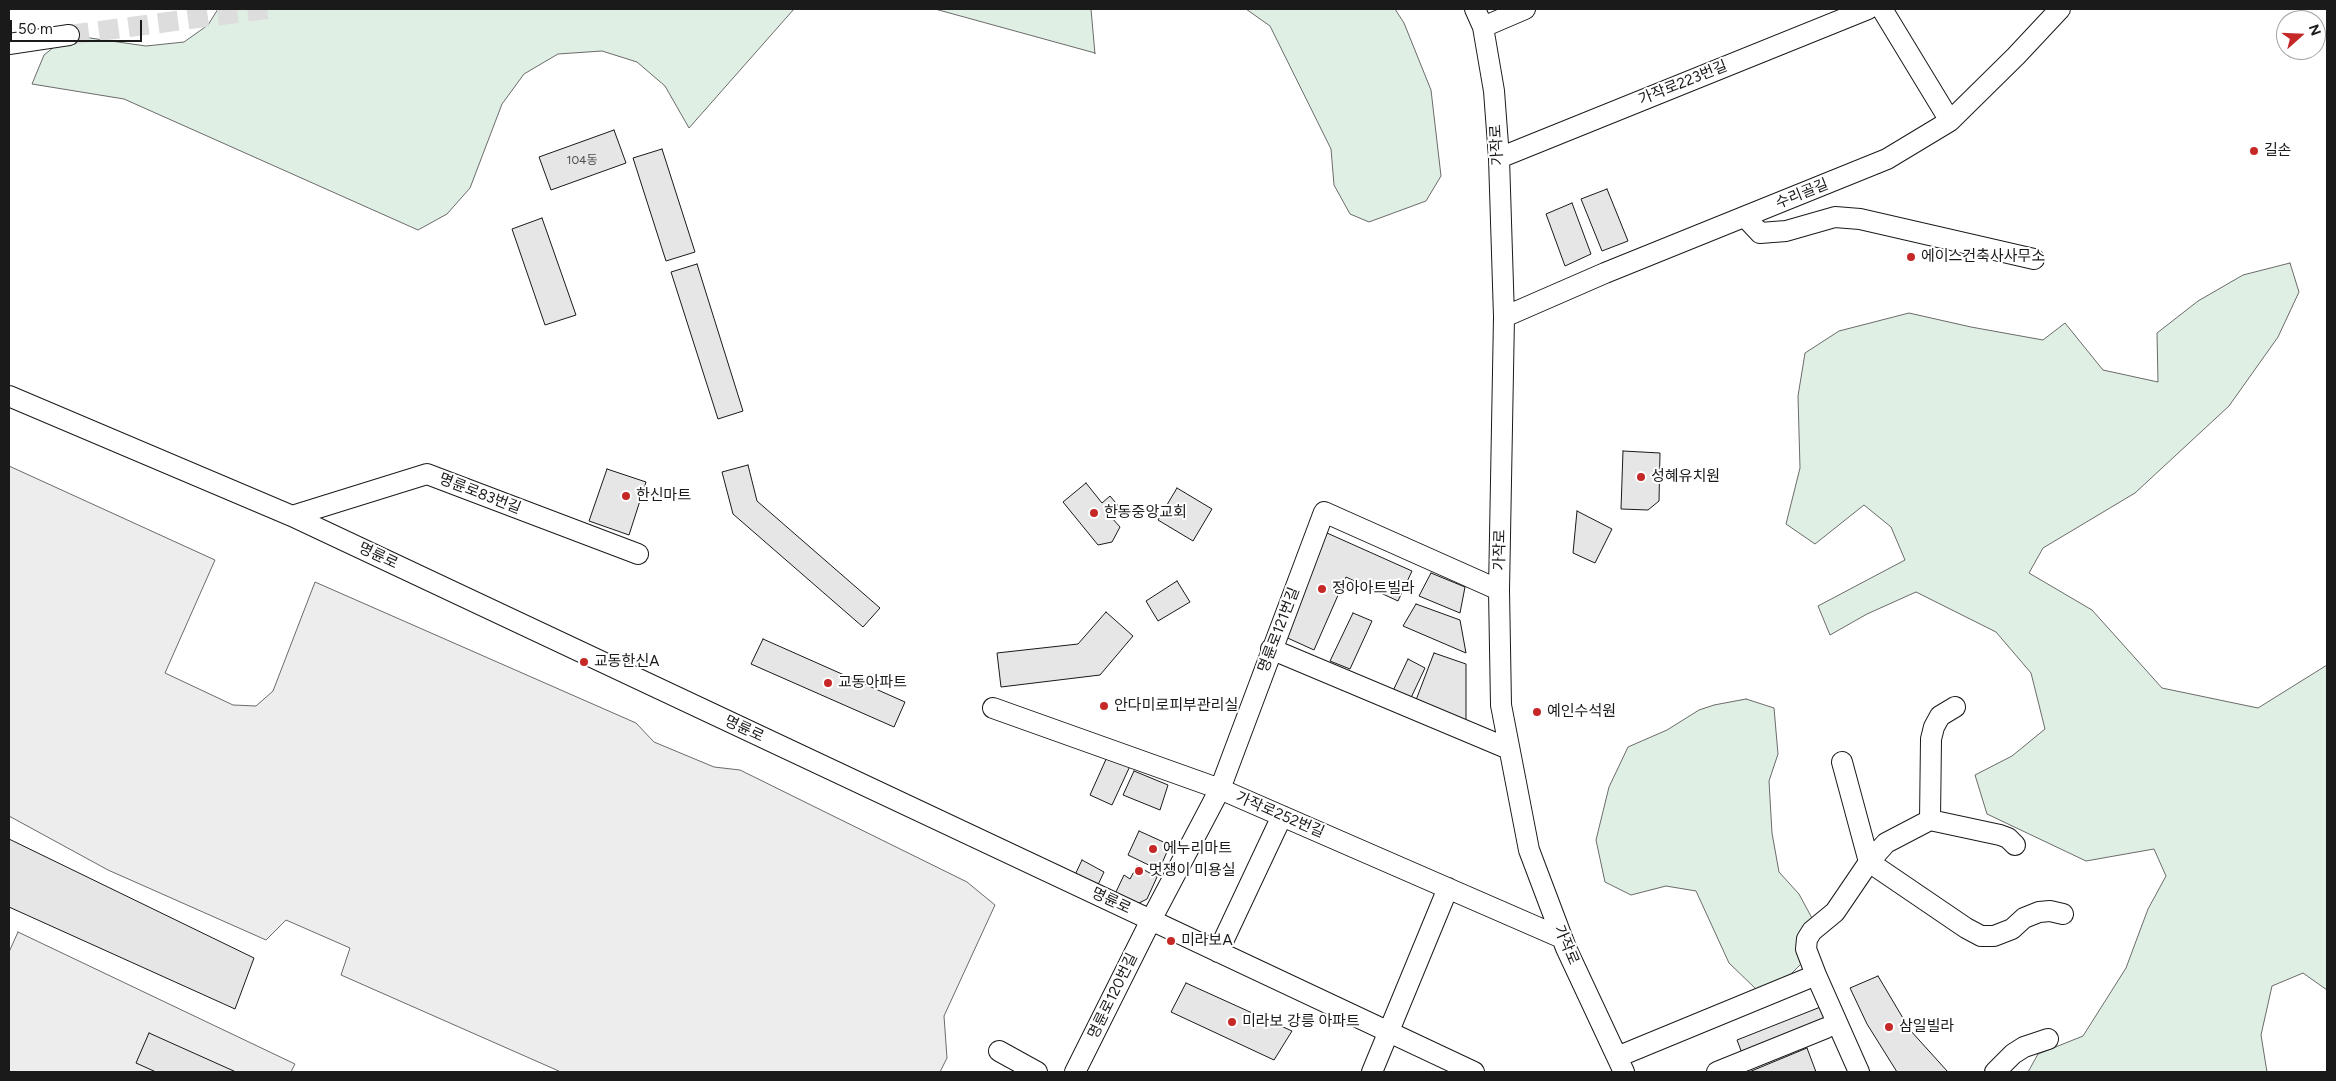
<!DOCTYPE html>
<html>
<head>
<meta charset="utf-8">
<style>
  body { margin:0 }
  #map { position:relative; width:2336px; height:1081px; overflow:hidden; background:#fff; font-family:Figtree,sans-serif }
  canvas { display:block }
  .frame { position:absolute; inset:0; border:10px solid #1a1a1a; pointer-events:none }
  .north { position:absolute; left:2276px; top:10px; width:50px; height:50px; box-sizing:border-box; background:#fff; border:1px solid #a3a3a3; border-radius:50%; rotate:70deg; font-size:14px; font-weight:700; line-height:20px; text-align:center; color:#1a1a1a }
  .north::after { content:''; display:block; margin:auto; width:18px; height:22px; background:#c62828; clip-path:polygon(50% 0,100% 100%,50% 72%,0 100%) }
  .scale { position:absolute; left:10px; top:20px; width:132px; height:22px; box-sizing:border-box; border:2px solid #1a1a1a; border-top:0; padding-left:6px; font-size:15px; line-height:18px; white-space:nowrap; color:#1a1a1a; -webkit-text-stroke:4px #fff; paint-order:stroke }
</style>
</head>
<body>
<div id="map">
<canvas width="2336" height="1081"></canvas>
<div class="frame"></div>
<div class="north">N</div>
<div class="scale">50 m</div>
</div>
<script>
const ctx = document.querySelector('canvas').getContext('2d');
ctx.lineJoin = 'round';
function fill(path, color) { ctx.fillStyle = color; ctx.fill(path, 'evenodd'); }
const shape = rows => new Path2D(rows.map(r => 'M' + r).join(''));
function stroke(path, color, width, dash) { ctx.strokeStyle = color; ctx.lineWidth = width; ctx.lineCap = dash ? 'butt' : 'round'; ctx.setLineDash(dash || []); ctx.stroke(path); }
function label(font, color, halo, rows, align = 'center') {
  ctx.font = font + ' Figtree,"Noto Sans KR",sans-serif'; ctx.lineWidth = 4; ctx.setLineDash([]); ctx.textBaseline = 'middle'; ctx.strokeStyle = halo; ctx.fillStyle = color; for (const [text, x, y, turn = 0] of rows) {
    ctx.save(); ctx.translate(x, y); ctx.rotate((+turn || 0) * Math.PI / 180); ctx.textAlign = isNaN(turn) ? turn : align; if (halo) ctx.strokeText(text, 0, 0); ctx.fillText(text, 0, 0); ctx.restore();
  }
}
const green = shape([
  [218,9,794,9,689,128,665,86,637,62,602,51,558,54,524,74,502,104,470,188,447,214,418,230,124,99,32,84,44,55,69,35,146,46,184,42,208,25,218,9],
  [935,9,1091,9,1095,54,1095,53,935,9],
  [1246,9,1395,9,1404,23,1431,90,1441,176,1426,201,1369,222,1350,214,1334,185,1331,149,1270,26,1246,9],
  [2290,263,2299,292,2278,337,2229,406,2135,493,2043,548,2029,573,2092,610,2162,688,2258,708,2327,665,2327,990,2303,973,2272,986,2261,1035,2267,1072,2028,1072,2038,1054,2083,1036,2126,968,2148,909,2166,876,2154,849,2086,861,1987,814,1975,775,2012,756,2045,729,2031,673,1996,632,1916,592,1867,614,1830,635,1818,606,1905,560,1891,527,1864,505,1815,544,1786,524,1800,468,1798,396,1805,353,1839,331,1909,313,1971,327,2043,340,2065,323,2103,370,2158,382,2157,333,2198,301,2243,275,2290,263],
  [1746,699,1774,708,1778,754,1769,781,1772,833,1779,872,1799,894,1820,933,1807,958,1781,984,1757,990,1729,963,1696,891,1666,886,1631,895,1605,882,1596,840,1609,787,1628,747,1667,730,1699,710,1714,705,1746,699]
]);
fill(green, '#e0efe3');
stroke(green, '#6a6a6a', 1);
const parking = shape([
  [9,466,215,560,165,673,233,705,256,706,273,691,315,582,636,723,654,742,714,767,740,770,967,882,995,905,944,1016,947,1058,940,1072,561,1072,341,975,350,948,286,920,266,940,108,870,9,816,9,466],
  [18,932,295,1064,291,1072,9,1072,9,952,18,932]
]);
fill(parking, '#ededed');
stroke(parking, '#6a6a6a', 1);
const building = shape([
  [614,130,626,163,551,190,539,157,614,130],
  [662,149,695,252,666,261,633,158,662,149],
  [1607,189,1628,241,1602,251,1581,199,1607,189],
  [1572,203,1591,254,1565,266,1546,214,1572,203],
  [542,218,576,315,545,325,512,229,542,218],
  [697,264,743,411,718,419,671,272,697,264],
  [1623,451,1660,453,1659,501,1648,510,1621,509,1623,451],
  [748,465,757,501,880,608,863,627,733,514,722,472,748,465],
  [607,469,646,482,629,535,589,521,607,469],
  [1086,483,1102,503,1110,496,1121,509,1111,517,1120,527,1112,542,1098,545,1063,502,1086,483],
  [1177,488,1212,509,1193,541,1158,520,1177,488],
  [1577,511,1612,529,1595,563,1573,553,1577,511],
  [1327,533,1412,571,1398,601,1346,577,1314,650,1281,635,1327,533],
  [1431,573,1465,587,1460,613,1419,596,1431,573],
  [1177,581,1190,602,1158,621,1146,601,1177,581],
  [1416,604,1460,620,1466,653,1403,626,1416,604],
  [1106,612,1133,636,1100,675,1001,687,997,653,1078,644,1106,612],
  [1353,613,1372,621,1350,669,1330,661,1353,613],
  [763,639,905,702,894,727,751,664,763,639],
  [1434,653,1466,664,1466,721,1416,700,1434,653],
  [1408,659,1425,668,1409,702,1392,693,1408,659],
  [1107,757,1130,766,1112,805,1090,795,1107,757],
  [1134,771,1168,785,1160,810,1123,795,1134,771],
  [1139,831,1170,845,1159,870,1128,855,1139,831],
  [9,839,254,958,235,1009,9,907,9,839],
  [1082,860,1104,872,1096,889,1074,877,1082,860],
  [1137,866,1157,877,1147,899,1135,905,1115,894,1124,875,1130,879,1137,866],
  [1878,976,1910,1030,1948,1072,1897,1072,1867,1024,1850,988,1878,976],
  [1186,983,1292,1031,1274,1060,1171,1012,1186,983],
  [1823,1006,1830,1021,1743,1056,1737,1040,1823,1006],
  [149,1033,236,1072,156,1072,136,1063,149,1033],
  [1807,1048,1816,1072,1749,1072,1807,1048]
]);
fill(building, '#e6e6e6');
stroke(building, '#1a1a1a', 1);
stroke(shape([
  [69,35,267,9]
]), '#ddd', 20, [20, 10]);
const minor = shape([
  [1475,9,1483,27,1494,91,1499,158,1504,317,1499,590,1501,705,1529,850,1566,948,1624,1072],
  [1882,9,1950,121],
  [1483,27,1525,9],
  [9,44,69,35],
  [1499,158,1868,9],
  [1745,217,1760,233,1786,231,1835,217,1860,219,2034,259],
  [1504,317,1605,273,1887,159,1950,121,2016,56,2060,9],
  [9,396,292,516,1474,1072],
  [292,516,427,474,638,554],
  [1271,649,1509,749],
  [993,708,1220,789,1562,938],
  [1842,762,1869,862,1966,928,1981,936,1994,936,2012,929,2024,918,2039,912,2050,911,2063,914],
  [1930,820,1931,739,1934,727,1940,716,1955,707],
  [1218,952,1282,816],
  [1816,975,1806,949,1807,939,1812,931,1835,912,1869,862,1886,843,1930,820,2000,835,2008,838,2015,845],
  [999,1051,1037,1072],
  [1617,1057,1816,975,1859,1072],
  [1075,1072,1151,920,1220,789,1324,512,1499,590],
  [1372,1072,1448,888],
  [1717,1072,1826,1028],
  [1995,1072,2013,1054,2024,1047,2048,1039]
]);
stroke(minor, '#1a1a1a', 22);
stroke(minor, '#fff', 20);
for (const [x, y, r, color] of [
  [2254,151,5,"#c62828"],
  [1911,257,5,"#c62828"],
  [1641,477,5,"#c62828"],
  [626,496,5,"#c62828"],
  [1094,513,5,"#c62828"],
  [1322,589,5,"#c62828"],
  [584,662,5,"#c62828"],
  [828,683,5,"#c62828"],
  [1104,706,5,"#c62828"],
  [1537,712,5,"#c62828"],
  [1153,849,5,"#c62828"],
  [1139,871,5,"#c62828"],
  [1171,941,5,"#c62828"],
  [1232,1022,5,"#c62828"],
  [1889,1027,5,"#c62828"]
]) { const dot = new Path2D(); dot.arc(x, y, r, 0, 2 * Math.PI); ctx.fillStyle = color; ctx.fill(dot); stroke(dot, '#fff', 2); }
label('12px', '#4d4d4d', null, [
  ["104동",582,160]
]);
label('15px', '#1a1a1a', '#fff', [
  ["가작로223번길",1683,83,-22],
  ["가작로",1497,145,-93],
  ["수리골길",1802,194,-22],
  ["명륜로83번길",480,494,21],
  ["가작로",1500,550,-89],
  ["명륜로",378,556,25],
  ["명륜로121번길",1279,630,-69],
  ["명륜로",744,729,25],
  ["가작로252번길",1280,815,23],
  ["명륜로",1111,901,25],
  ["가작로",1566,945,67],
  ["명륜로120번길",1113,996,-64]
]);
label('15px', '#1a1a1a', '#fff', [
  ["길손",2264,151],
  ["에이스건축사사무소",1921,257],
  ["성혜유치원",1651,477],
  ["한신마트",636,496],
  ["한동중앙교회",1104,513],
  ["정아아트빌라",1332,589],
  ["교동한신A",594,662],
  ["교동아파트",838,683],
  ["안다미로피부관리실",1114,706],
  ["예인수석원",1547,712],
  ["에누리마트",1163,849],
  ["멋쟁이 미용실",1149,871],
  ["미라보A",1181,941],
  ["미라보 강릉 아파트",1242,1022],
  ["삼일빌라",1899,1027]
], 'left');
</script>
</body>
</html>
